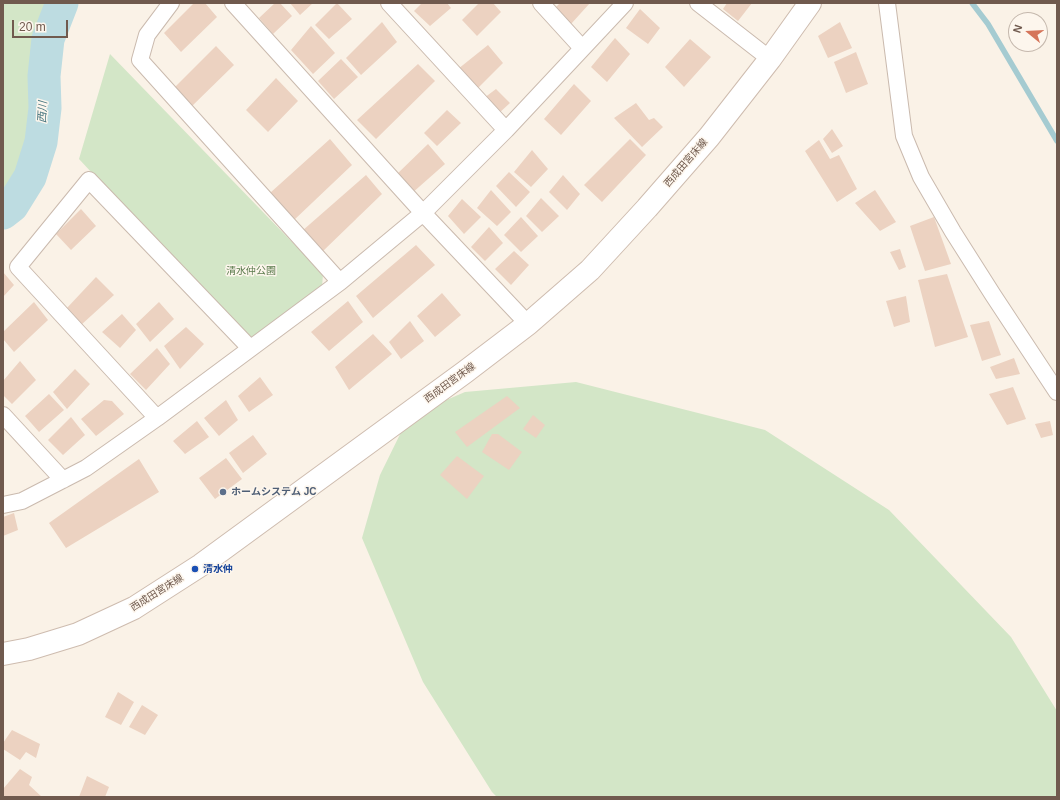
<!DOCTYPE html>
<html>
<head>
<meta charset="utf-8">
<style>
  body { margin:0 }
  #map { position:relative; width:1060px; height:800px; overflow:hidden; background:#faf2e7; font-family:Arial,sans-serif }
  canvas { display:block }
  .frame { position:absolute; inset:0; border:4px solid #705a4e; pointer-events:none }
  .north { position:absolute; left:1008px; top:12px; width:40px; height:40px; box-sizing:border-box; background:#fdf6ed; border:1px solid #c5b8ad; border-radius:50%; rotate:288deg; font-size:11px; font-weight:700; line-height:16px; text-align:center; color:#705a4e }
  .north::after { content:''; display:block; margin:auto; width:14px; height:18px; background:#d5755a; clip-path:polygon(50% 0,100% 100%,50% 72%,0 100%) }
  .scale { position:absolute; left:12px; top:20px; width:56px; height:18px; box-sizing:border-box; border:2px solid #705a4e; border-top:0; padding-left:5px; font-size:12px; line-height:14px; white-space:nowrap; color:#705a4e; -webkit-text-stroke:3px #fdf6ed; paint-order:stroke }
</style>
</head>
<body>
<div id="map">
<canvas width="1060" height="800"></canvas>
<div class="frame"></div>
<div class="north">N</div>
<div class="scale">20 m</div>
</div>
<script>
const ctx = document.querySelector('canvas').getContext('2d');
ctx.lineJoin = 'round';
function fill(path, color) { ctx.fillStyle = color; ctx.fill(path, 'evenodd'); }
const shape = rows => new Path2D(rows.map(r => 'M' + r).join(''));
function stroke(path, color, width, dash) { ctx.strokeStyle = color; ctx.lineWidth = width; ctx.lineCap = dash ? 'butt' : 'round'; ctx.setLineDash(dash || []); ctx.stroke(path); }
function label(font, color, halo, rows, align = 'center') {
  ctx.font = font + ' Arial,"Noto Sans JP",sans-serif'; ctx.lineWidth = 3; ctx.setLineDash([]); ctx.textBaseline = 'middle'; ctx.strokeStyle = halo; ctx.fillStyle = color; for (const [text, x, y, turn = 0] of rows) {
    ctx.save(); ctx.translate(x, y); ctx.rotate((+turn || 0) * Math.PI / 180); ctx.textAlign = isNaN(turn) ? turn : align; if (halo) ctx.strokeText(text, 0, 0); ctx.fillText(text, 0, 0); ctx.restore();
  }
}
fill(shape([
  [3,3,51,3,41,23,35,107,20,172,3,190],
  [110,54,323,274,322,287,248,341,79,159],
  [576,382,765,430,889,510,1011,637,1057,711,1057,797,497,797,492,792,423,682,362,538,380,475,409,416,465,392]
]), '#d3e6c7');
stroke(shape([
  [972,3,988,24,1057,141]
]), '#a5cbd1', 5.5);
stroke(shape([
  [3,213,12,206,30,177,41,142,45,108,44,76,48,39,62,3]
]), '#bddce1', 33);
fill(shape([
  [194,3,205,3,217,17,181,52,164,33],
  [275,3,280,3,292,16,273,34,259,18],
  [290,3,313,3,300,15],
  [337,3,352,19,329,39,315,25],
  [422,3,447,3,451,8,430,26,414,11],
  [479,3,493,3,501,12,477,36,462,20],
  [560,3,590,3,571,24,556,7],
  [727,3,752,3,738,21,723,9],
  [640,9,660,28,648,44,626,28],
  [382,22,397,42,361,75,346,58],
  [840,22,852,48,828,58,818,36],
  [311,26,335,53,313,74,291,50],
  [615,38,630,54,607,82,591,67],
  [690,39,711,57,684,87,665,67],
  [488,45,503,63,476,90,458,69],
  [216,46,234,65,190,108,174,88],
  [856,52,868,84,846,93,834,62],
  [341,59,358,77,334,99,318,81],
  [418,64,435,81,376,139,357,120],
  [276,78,298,101,268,132,246,110],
  [574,84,591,101,561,135,544,119],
  [496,89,510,103,498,114,484,98],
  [636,103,649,120,654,118,663,127,642,147,614,118],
  [447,110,461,123,437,146,424,133],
  [832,129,843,146,832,153,823,139],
  [330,139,352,165,293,221,270,193],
  [630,139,646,155,602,202,584,185],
  [819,140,830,159,839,155,857,189,837,202,805,151],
  [428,144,445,164,411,194,396,175],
  [532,150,548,169,531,187,514,172],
  [509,172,530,192,516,207,496,186],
  [366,175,382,194,322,252,302,231],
  [563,175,580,194,567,210,549,192],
  [491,190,511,212,497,226,477,208],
  [875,190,896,222,880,231,855,203],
  [541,198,559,216,542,232,526,216],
  [462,199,481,217,464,234,448,216],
  [81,209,96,226,71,250,56,234],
  [521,217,538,236,521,252,504,235],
  [934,217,951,264,925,271,910,226],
  [489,227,503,243,485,261,471,247],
  [416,245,435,265,373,318,356,296],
  [900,249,906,267,899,270,890,252],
  [514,251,529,265,511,285,495,269],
  [3,272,14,285,3,297],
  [947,274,968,337,935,347,918,280],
  [96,277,114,295,81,325,66,309],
  [442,293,461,315,435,337,417,316],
  [906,296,910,322,894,327,886,301],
  [348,301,363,322,329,351,311,332],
  [34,302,48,320,14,352,3,339,3,332],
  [159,302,174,319,150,342,136,324],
  [122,314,136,330,120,348,102,332],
  [410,321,424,341,401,359,389,342],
  [989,321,1001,355,982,361,970,325],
  [186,327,204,344,180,369,164,346],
  [373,334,392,354,349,390,335,367],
  [157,348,170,364,146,390,130,374],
  [1014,358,1020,374,996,379,990,367],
  [20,361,36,380,12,404,3,395,3,381],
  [75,369,90,384,67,409,53,392],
  [260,377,273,395,249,412,238,396],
  [1013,387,1026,419,1007,425,989,394],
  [49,394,64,410,39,432,25,416],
  [507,396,520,408,467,447,455,432],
  [104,400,112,401,124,414,96,436,81,419],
  [226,400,238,420,219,436,204,418],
  [533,415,545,425,536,438,523,429],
  [71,417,85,435,63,455,48,440],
  [197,421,209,437,185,454,173,441],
  [1050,421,1053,435,1041,438,1035,424],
  [492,434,498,434,522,452,509,470,482,452],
  [253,435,267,454,243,473,229,453],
  [457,456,484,476,467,499,440,475],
  [226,458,242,479,215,499,199,478],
  [139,459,159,492,66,548,49,523],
  [14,513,18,530,3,536,3,517],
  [118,692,134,702,121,725,105,717],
  [142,705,158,715,145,735,129,727],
  [12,730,40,744,36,758,26,752,20,760,3,749,3,743],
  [20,769,32,777,29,785,42,797,3,797,3,789],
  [87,776,109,787,105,797,79,797]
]), '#ecd2c1');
const street = shape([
  [171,3,147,35,140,60,340,282],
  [233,3,423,213,528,324],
  [389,3,506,130],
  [541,3,582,48],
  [698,3,770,59],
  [887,3,904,136,921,177,953,232,993,295,1057,392],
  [3,415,63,480],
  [157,418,18,267,89,180,250,348],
  [3,505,22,501,86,468,157,418,340,282,423,213,506,130,625,3]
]);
const secondary = shape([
  [3,654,29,649,78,634,134,608,201,565,465,372,528,324,590,270,647,208,709,137,770,59,810,3]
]);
stroke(street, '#cabaae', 18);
stroke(secondary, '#cebcaf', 24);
stroke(street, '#fff', 16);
stroke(secondary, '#fff', 22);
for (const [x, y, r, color] of [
  [223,492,4,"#5c6f8a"],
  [195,569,4,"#1a4fb4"]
]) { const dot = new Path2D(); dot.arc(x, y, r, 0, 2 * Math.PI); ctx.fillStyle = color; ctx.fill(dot); stroke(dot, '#fdf6ed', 1.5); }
label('10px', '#705a4e', '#fdf6ed', [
  ["西成田宮床線",686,163,-49],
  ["西成田宮床線",450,383,-36],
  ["西成田宮床線",157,593,-32]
]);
label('10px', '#597a4b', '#fdf6ed', [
  ["清水仲公園",251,271]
]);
label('bold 10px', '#4e5e75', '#fdf6ed', [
  ["ホームシステム JC",231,492]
], 'left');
label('bold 10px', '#164399', '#fdf6ed', [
  ["清水仲",203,569]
], 'left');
label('italic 11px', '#4b7881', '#fdf6ed', [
  ["西川",43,112,-87]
]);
</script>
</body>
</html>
